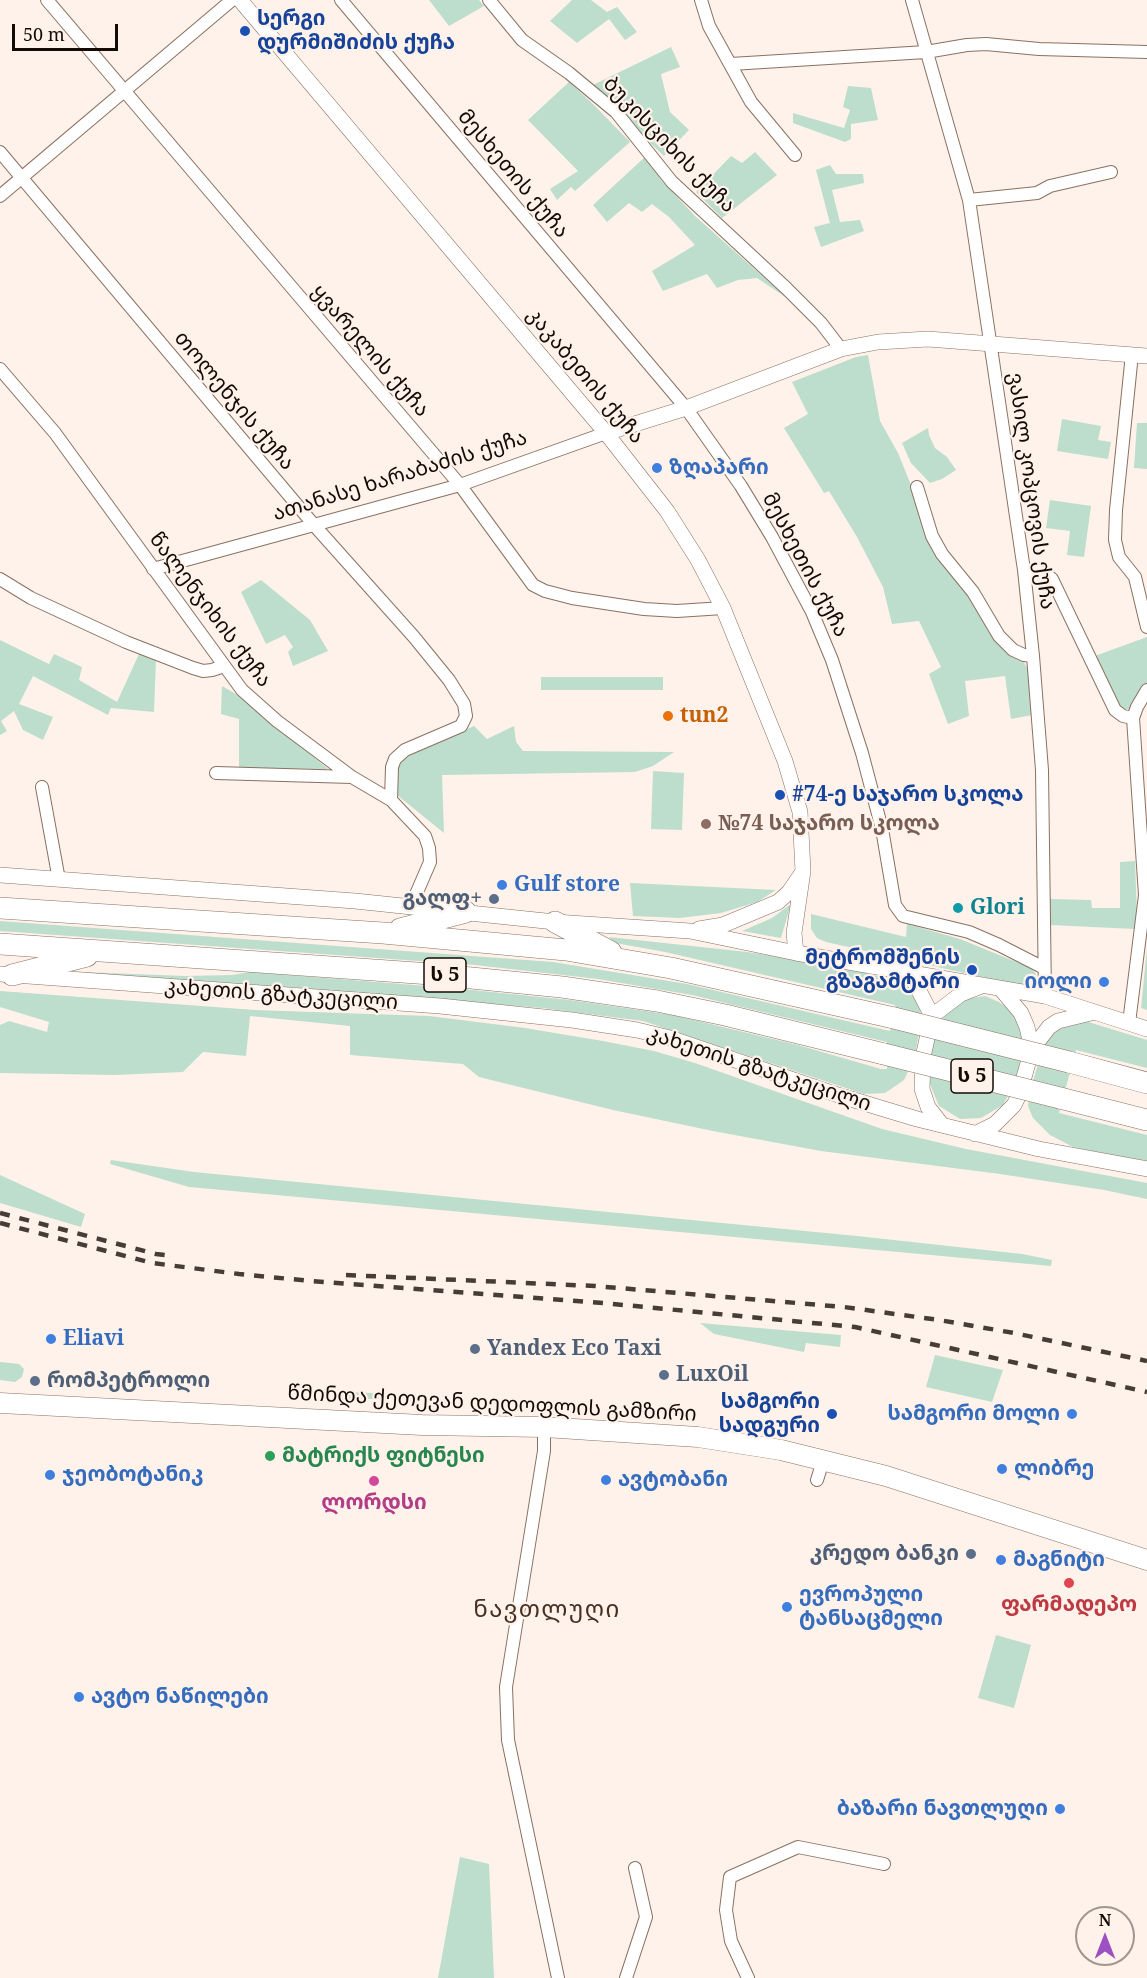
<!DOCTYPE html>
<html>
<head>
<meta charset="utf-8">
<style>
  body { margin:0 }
  #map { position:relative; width:1147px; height:1978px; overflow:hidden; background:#fef2eb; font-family:"Noto Serif",serif }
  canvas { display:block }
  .north { position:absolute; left:1075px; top:1906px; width:60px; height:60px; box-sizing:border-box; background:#fef2eb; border:2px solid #a0968f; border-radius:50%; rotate:0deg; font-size:16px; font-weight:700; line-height:24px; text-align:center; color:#140b05 }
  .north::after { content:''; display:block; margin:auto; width:21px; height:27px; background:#9c50c2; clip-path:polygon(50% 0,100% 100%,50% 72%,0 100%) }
  .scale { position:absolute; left:12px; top:24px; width:106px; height:27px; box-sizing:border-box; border:3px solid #140b05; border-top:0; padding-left:8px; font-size:18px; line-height:21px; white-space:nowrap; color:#140b05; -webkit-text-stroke:4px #fef2eb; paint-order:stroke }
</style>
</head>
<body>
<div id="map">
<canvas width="1147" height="1978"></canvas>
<div class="north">N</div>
<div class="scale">50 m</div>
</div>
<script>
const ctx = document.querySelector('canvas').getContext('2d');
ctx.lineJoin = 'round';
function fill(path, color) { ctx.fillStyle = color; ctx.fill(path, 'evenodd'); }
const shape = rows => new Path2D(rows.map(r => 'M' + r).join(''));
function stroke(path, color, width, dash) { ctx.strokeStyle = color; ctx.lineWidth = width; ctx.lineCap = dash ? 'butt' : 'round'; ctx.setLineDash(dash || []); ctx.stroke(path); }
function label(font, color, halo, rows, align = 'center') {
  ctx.font = font + ' "Noto Serif","Noto Sans Georgian",serif'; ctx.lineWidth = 4.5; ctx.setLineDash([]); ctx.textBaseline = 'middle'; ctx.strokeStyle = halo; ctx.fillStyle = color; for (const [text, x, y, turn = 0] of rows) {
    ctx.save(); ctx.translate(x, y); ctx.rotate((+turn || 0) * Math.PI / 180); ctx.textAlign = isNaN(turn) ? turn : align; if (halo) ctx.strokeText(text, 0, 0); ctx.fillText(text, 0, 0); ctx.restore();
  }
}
fill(shape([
  [429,0,479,0,484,6,449,26],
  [572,0,591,0,607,12,617,7,637,32,625,40,609,19,577,43,550,21],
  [671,47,680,67,661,74,670,112,689,130,664,156,645,138,622,109,593,85],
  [569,82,593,104,630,142,575,191,571,187,557,200,550,189,578,171,528,120],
  [848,86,871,88,878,120,851,124,851,139,845,142,793,123,793,113,844,128,850,110,843,107],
  [755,152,777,175,722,218,696,192,731,156,742,163],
  [646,156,662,181,695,216,787,298,757,278,738,280,717,288,707,274,663,291,652,271,695,245,669,217,652,204,642,212,629,203,607,222,593,205],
  [830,165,836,174,863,174,864,183,832,190,840,222,860,220,864,231,821,247,814,227,830,223,816,170],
  [868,355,880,421,898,453,913,490,932,550,950,574,972,595,1012,655,1023,661,1030,672,1032,715,1011,719,1005,676,965,681,969,716,948,724,929,674,941,667,919,621,892,624,883,587,857,537,829,491,824,493,784,428,808,414,792,382,856,357],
  [1062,419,1101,426,1098,440,1111,442,1108,459,1057,451],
  [1137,423,1147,423,1147,469,1134,468],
  [928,428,929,435,935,448,947,457,956,470,942,479,930,483,911,463,902,443],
  [1050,500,1091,506,1084,557,1067,555,1070,531,1046,528],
  [261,580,310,620,328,651,293,666,288,652,293,647,285,635,266,644,241,592],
  [1147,637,1147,686,1132,709,1121,709,1092,657],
  [0,640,49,664,54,654,82,667,79,680,117,702,139,654,156,659,154,712,111,708,108,715,33,676,19,704,53,717,43,740,23,730,14,711,1,721,7,731,0,735],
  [541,677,663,677,663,690,541,690],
  [222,686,241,697,328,769,239,768,239,719,221,714],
  [474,726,487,739,514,726,516,742,523,751,674,752,653,766,635,772,442,775,444,833,397,795,395,775,402,761,411,754],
  [653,771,684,773,682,830,651,829],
  [1135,861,1137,915,1135,929,1050,925,1050,899,1091,900,1092,908,1120,908,1120,862],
  [630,883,776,890,757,902,721,913,680,918,633,916],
  [791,904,781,938,742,931,772,918],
  [811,914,906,937,907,924,960,939,1031,968,1036,974,1035,981,1028,985,1018,985,826,942,817,938,811,929],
  [0,921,553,962,687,984,890,1031,895,1005,665,952,615,943,609,937,747,952,843,966,877,976,903,987,917,1000,922,1018,914,1059,904,1080,885,1093,864,1094,643,1021,542,1008,302,988,56,971,185,976,232,975,250,972,452,988,570,1000,673,1015,798,1045,881,1069,887,1069,887,1042,692,995,598,979,475,965,0,931],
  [1147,948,1147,1010,1141,1008],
  [0,991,255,1010,429,1016,525,1028,603,1041,654,1051,695,1063,882,1129,966,1149,1147,1183,1147,1199,1104,1190,1000,1174,821,1151,713,1131,613,1110,479,1077,463,1064,350,1055,350,1026,250,1016,246,1056,203,1052,183,1072,115,1075,0,1073,0,1025,9,1021,47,1032,49,1022,0,1007],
  [985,996,999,1002,1013,1012,1020,1023,1024,1042,1019,1069,1014,1084,1003,1105,981,1118,960,1119,939,1106,929,1082,929,1063,938,1024,948,1012,966,999],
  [1082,1020,1147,1040,1147,1068,1076,1050,1059,1113,1147,1135,1147,1163,1073,1147,1050,1135,1033,1118,1028,1106,1031,1087,1046,1038,1058,1026],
  [111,1160,194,1172,857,1236,1022,1254,1052,1260,1051,1266,189,1187,110,1164],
  [0,1175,85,1214,81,1227,0,1203],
  [700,1323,841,1335,840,1347,806,1343,804,1352,714,1334],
  [935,1355,1003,1370,992,1402,926,1387],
  [0,1362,19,1364,24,1369,22,1377,15,1382,0,1380],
  [345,1392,374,1393,380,1399,339,1399],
  [996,1635,1031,1645,1014,1708,978,1698],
  [460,1857,489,1864,494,1978,438,1978]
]), '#bdddcd');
const minor = shape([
  [47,0,460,485,533,585,545,591,572,598,644,609,677,611,723,608],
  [341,0,686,408,741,486,772,537,812,612,832,660,862,753,882,829,895,905,903,916,969,932,999,945,1044,968],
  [489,0,522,40,569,73,616,112,672,182,786,288,821,323,841,349],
  [701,0,709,26,751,102,795,155],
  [912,0,969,200,1024,570,1033,656,1042,770,1045,996],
  [731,64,926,52,967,45,986,44,1039,49,1147,52],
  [0,152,314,525,414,637,449,680,464,704,466,716,461,726,405,750,395,759,392,767,391,800],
  [0,196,232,0],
  [969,200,1037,193,1050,186,1111,172],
  [1132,354,1116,510,1115,540,1119,557,1135,577,1147,627],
  [0,369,55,433,242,690,277,721,352,777,391,800,425,836,429,848,430,862,411,906],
  [917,487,932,536,942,554,973,592,999,636,1013,650,1024,655,1033,656],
  [153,569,460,485,606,433],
  [1024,570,1037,571,1045,573,1052,579,1115,710,1123,716,1133,718],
  [0,579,31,598,126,642,193,668,203,671,212,670,224,666],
  [216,773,352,777],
  [42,787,59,880],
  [1129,1023,1145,895,1133,718,1137,707,1147,690],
  [544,1427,544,1451,506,1687,508,1740,558,1978],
  [817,1480,823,1461],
  [626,1978,646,1917,635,1868],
  [748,1978,731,1941,726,1910,730,1877,798,1847,884,1864]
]);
const tertiary = shape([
  [240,0,606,433,667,511,698,560,723,608,785,761,800,812,803,871,794,933,796,953],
  [606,433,686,408,841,349,878,342,928,339,1147,356],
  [0,875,355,901,555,922,690,931,796,953,1045,996,1147,1029],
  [699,929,723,925,778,902,789,892,802,873],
  [900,971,915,983,932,1016],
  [0,974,440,1006,572,1020,637,1030,670,1038,841,1096,917,1119,1039,1149,1147,1169],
  [1032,1049,1049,1027,1058,1021,1091,1013],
  [942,1125,928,1107,922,1089,923,1057,932,1016,961,994,984,985],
  [975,1134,995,1124,1014,1105,1019,1095,1032,1049,1027,1027,1021,1013,1000,988]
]);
const primary = shape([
  [0,1403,422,1425,544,1427,698,1437,781,1450,886,1476,1147,1560]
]);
const trunk = shape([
  [0,908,383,933,566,950,671,968,894,1018],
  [555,922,611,952],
  [400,929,466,912],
  [0,944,431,974,562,987,657,1001,725,1015,884,1054],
  [12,975,87,956],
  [1069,1062,1147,1083],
  [1060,1098,1147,1120]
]);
stroke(minor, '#8a7160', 14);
stroke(tertiary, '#8a7160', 16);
stroke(primary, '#8a7160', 21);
stroke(trunk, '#8a7160', 22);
stroke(minor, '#fff', 12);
stroke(tertiary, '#fff', 15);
stroke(primary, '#fff', 20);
stroke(trunk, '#fff', 21);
stroke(shape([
  [0,1213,156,1254,173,1256],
  [0,1223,152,1263,239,1274,311,1281,603,1303,855,1327,1147,1392],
  [346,1275,595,1286,844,1307,939,1320,1014,1333,1147,1361]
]), '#463d36', 4.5, [10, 10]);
const trunkBridge = shape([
  [894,1018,1069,1062],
  [884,1054,1060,1098]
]);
stroke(trunkBridge, '#8a7160', 22, []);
stroke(trunkBridge, '#fff', 21);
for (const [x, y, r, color] of [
  [245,31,6,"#1a4fb4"],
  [657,468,6,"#3f7fe0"],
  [668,716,6,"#e8710a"],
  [780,795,6,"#1a4fb4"],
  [706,824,6,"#8d6e63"],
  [502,885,6,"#3f7fe0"],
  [494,899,6,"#5c6f8a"],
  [958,908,6,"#0f9aa8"],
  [972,970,6,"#1a4fb4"],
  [1104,982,6,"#3f7fe0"],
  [51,1339,6,"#3f7fe0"],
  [475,1349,6,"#5c6f8a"],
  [664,1375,6,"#5c6f8a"],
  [35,1381,6,"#5c6f8a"],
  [832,1414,6,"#1a4fb4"],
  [1072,1414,6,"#3f7fe0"],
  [270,1456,6,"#2e9e5b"],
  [1002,1469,6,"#3f7fe0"],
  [50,1475,6,"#3f7fe0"],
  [606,1480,6,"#3f7fe0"],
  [374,1481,6,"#d1479c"],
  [971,1554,6,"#5c6f8a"],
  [1001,1560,6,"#3f7fe0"],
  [1069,1583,6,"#e0444e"],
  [787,1607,6,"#3f7fe0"],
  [79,1697,6,"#3f7fe0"],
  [1060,1809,6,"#3f7fe0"]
]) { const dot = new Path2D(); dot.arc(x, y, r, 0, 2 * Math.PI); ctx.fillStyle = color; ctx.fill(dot); stroke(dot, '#fef2eb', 2); }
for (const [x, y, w] of [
  [445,975,42],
  [972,1076,42]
]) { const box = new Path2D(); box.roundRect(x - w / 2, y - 17, w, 34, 4.5); ctx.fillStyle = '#fef2eb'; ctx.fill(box); stroke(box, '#140b05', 1.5); }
label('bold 20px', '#140b05', null, [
  ["ს 5",445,975],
  ["ს 5",972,1076]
]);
label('bold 21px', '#164399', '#fef2eb', [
  ["სერგი",257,19],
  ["დურმიშიძის ქუჩა",257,43],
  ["#74-ე საჯარო სკოლა",792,795],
  ["მეტრომშენის",960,958,"right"],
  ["გზაგამტარი",960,982,"right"],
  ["სამგორი",820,1402,"right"],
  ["სადგური",820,1426,"right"]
], 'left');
label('21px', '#140b05', '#fef2eb', [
  ["ბუკისციხის ქუჩა",669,145,46],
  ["მესხეთის ქუჩა",513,174,50],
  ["ყვარელის ქუჩა",370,351,49],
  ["კაკაბეთის ქუჩა",585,376,50],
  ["თოლენჯის ქუჩა",234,401,50],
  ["ათანასე ხარაბაძის ქუჩა",400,476,-17],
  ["ვასილ კოპცოვის ქუჩა",1031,491,82],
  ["მესხეთის ქუჩა",805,565,62],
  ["წალენჯიხის ქუჩა",210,610,53],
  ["კახეთის გზატკეცილი",281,995,4],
  ["კახეთის გზატკეცილი",759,1069,18],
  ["წმინდა ქეთევან დედოფლის გამზირი",492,1404,3]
]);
label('bold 21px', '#366cbe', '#fef2eb', [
  ["ზღაპარი",669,468],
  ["Gulf store",514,885],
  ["იოლი",1092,982,"right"],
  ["Eliavi",63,1339],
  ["სამგორი მოლი",1060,1414,"right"],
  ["ლიბრე",1014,1469],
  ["ჯეობოტანიკ",62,1475],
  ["ავტობანი",618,1480],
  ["მაგნიტი",1013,1560],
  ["ევროპული",799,1595],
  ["ტანსაცმელი",799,1619],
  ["ავტო ნაწილები",91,1697],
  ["ბაზარი ნავთლუღი",1048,1809,"right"]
], 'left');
label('bold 21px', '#c56008', '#fef2eb', [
  ["tun2",680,716]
], 'left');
label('bold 21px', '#785e54', '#fef2eb', [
  ["№74 საჯარო სკოლა",718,824]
], 'left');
label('bold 21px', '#4e5e75', '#fef2eb', [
  ["გალფ+",482,899,"right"],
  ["Yandex Eco Taxi",487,1349],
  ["LuxOil",676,1375],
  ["რომპეტროლი",47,1381],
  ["კრედო ბანკი",959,1554,"right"]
], 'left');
label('bold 21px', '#0d838f', '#fef2eb', [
  ["Glori",970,908]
], 'left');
label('bold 21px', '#27864d', '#fef2eb', [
  ["მატრიქს ფიტნესი",282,1456]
], 'left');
label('bold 21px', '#b23c85', '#fef2eb', [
  ["ლორდსი",374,1503]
]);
label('bold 21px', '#be3a42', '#fef2eb', [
  ["ფარმადეპო",1069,1605]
]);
ctx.letterSpacing = '1.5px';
label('24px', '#463021', '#fef2eb', [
  ["ნავთლუღი",547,1610]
]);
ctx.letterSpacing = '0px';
</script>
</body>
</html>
